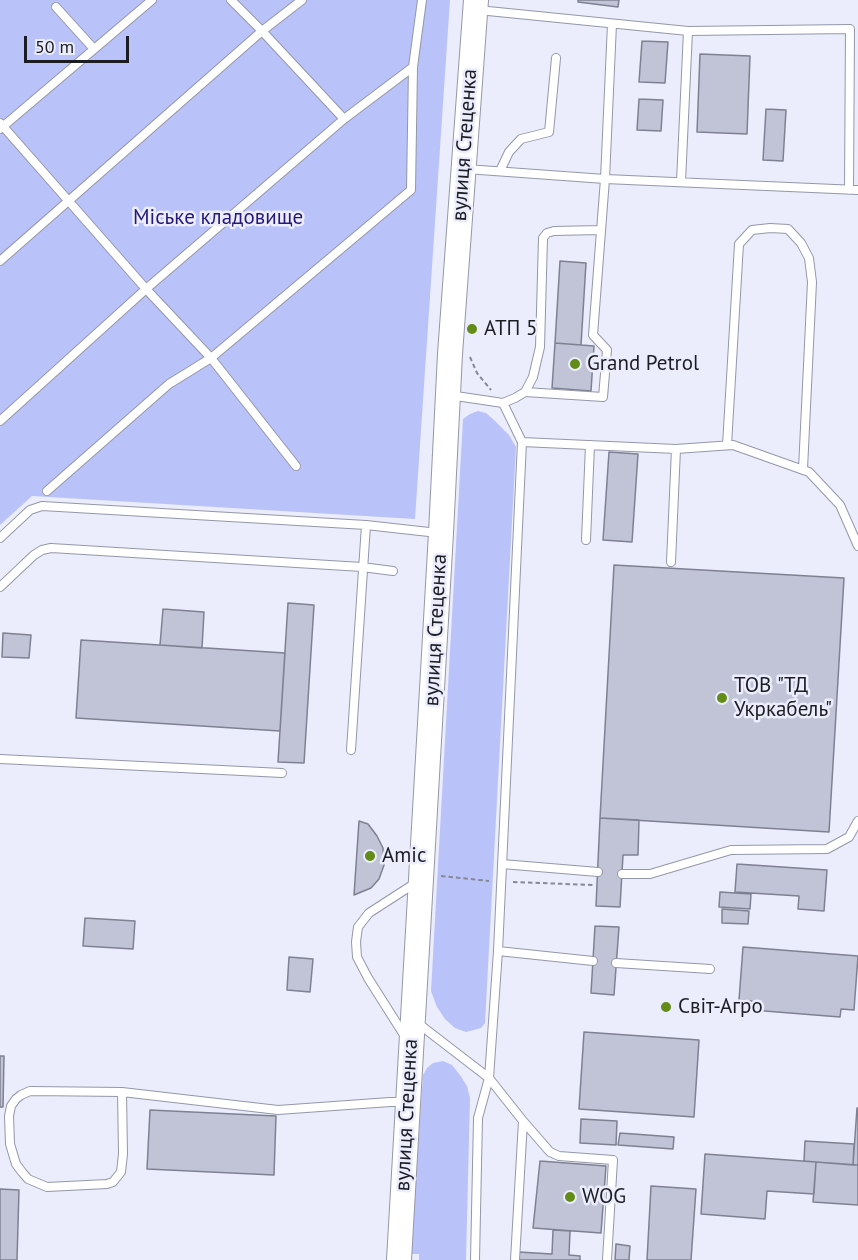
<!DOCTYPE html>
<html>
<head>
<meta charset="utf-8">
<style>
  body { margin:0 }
  #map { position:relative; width:858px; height:1260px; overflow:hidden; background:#ebedfc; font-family:"PT Sans",sans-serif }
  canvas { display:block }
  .scale { position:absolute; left:24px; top:36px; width:105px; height:27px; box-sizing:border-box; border:3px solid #1c1d23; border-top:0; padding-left:8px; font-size:18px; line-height:21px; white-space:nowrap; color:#1c1d23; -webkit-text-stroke:4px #ebedfc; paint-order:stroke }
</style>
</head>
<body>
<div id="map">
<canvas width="858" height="1260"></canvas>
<div class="scale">50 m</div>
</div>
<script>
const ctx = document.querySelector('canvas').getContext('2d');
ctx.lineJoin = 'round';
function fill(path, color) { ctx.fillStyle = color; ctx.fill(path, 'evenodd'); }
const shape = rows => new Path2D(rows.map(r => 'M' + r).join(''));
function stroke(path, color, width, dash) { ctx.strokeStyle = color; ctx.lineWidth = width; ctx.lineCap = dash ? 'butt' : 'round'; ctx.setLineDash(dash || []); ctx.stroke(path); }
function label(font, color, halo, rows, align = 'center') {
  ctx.font = font + ' "PT Sans",sans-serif'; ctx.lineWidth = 5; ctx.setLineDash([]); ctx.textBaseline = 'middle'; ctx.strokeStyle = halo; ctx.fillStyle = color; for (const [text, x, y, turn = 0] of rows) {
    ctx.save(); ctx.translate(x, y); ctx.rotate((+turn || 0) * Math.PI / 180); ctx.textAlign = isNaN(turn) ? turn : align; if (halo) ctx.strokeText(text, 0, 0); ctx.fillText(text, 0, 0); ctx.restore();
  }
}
fill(shape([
  [0,0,450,0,415,519,32,496,0,525],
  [478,411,486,413,494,420,509,435,516,447,485,1023,481,1028,466,1032,455,1028,445,1019,437,1007,431,991,463,419,470,414],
  [443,1061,452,1065,460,1075,467,1086,470,1098,466,1260,419,1260,419,1254,411,1254,423,1075,427,1068,433,1063]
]), '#bac2fa');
const building = shape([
  [578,0,619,0,618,7,578,2,578,0],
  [642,41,668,42,665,83,639,82,642,41],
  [700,54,750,56,747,134,697,132,700,54],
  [639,99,663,100,661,131,637,130,639,99],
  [766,109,786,110,783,161,763,160,766,109],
  [560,261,586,263,581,345,555,343,560,261],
  [555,343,594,346,591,391,552,388,555,343],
  [609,452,638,454,632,542,603,540,609,452],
  [614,565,844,578,829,832,600,818,614,565],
  [288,603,314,605,304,763,278,762,288,603],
  [163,609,204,612,202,648,160,645,163,609],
  [3,633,31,635,29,658,2,657,3,633],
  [81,640,285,653,280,731,76,718,81,640],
  [600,818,639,820,638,855,623,855,620,907,596,906,600,818],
  [359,821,368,824,377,836,383,848,384,865,379,879,371,888,354,895,359,821],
  [737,864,827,870,824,911,798,909,799,896,735,892,737,864],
  [720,892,751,894,750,909,719,907,720,892],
  [722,909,749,911,748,924,722,923,722,909],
  [85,918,135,921,133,949,83,946,85,918],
  [595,926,619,927,614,995,591,993,595,926],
  [743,947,858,956,854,1010,841,1009,840,1017,752,1010,752,1001,739,1000,743,947],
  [289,957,313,959,310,992,287,990,289,957],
  [584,1032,699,1040,694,1117,579,1109,584,1032],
  [0,1056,4,1056,3,1107,0,1107,0,1056],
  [857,1108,858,1108,858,1165,853,1165,857,1108],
  [150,1110,276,1116,274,1175,147,1169,150,1110],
  [581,1119,617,1121,616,1145,580,1143,581,1119],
  [620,1133,674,1137,673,1149,618,1145,620,1133],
  [805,1141,854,1144,853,1165,804,1161,805,1141],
  [705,1154,816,1162,814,1194,767,1191,765,1219,701,1214,705,1154],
  [540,1161,606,1166,601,1233,533,1228,540,1161],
  [816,1162,858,1165,858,1205,813,1202,816,1162],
  [651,1186,696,1189,691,1260,647,1260,651,1186],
  [0,1189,19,1190,17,1260,0,1260,0,1189],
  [553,1230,570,1231,569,1255,580,1256,580,1260,518,1260,519,1252,552,1254,553,1230],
  [616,1244,630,1246,629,1260,615,1260,616,1244]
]);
fill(building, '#c1c4d6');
stroke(building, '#7e8191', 1.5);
const service = shape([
  [231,0,262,31,344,119],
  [56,7,94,49],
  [478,10,688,31,850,29,849,190],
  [0,123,146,289,211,358,296,466],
  [0,129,152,0],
  [466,169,605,179,858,190],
  [500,171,509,152,521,139,549,132,556,58],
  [681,182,688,31],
  [0,261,262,31,302,0],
  [525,392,603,397,607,350,593,335,605,179,612,24],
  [449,395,503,403,522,442,498,951,489,1078,478,1118,475,1260],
  [503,403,515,398,525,392,533,377,540,347,543,238,547,233,554,231,601,230],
  [0,421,146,289,344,119,413,67],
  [522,442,676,449,733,445,809,472,840,505,858,546],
  [727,445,739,244,752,230,770,228,788,229,801,243,809,258,812,282,803,469],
  [47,491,169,384,211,358,411,190,413,67,422,0],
  [0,538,30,510,42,506,366,525,438,533],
  [586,540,590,445],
  [671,562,676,449],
  [0,587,34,555,42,550,51,548,362,567,393,571],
  [351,750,366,525],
  [0,759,282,773],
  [502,864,598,872],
  [622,874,650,874,731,850,827,849,849,837,858,821],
  [498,951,593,961],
  [616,963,710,969],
  [415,1021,489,1078,523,1121,515,1260],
  [406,1038,368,978,357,957,356,942,358,927,369,913,417,882],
  [122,1092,123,1154,121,1172,113,1182,107,1184,47,1187,28,1179,22,1172,16,1164,10,1144,9,1116,11,1106,16,1099,21,1095,30,1091,122,1092,278,1110,390,1102,405,1102],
  [523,1121,550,1152,559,1156,613,1160,607,1260]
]);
const secondary = shape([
  [399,1260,441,533,450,354,476,0]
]);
stroke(service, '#9497a8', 10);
stroke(secondary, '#9497a8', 26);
stroke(shape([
  [470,357,477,373,491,390],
  [441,876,489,881],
  [513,882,593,885]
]), '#878993', 2, [4.5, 3]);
stroke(service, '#fff', 8);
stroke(secondary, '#fff', 24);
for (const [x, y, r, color] of [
  [472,329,6,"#628b17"],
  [575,364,6,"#628b17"],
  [722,698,6,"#628b17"],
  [370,856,6,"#628b17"],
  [666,1007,6,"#628b17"],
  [570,1197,6,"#628b17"]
]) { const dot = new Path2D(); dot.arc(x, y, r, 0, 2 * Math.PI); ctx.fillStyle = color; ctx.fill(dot); stroke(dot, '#ebedfc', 2); }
label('21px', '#1c1d23', '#ebedfc', [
  ["вулиця Стеценка",465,145,-86],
  ["вулиця Стеценка",436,630,-87],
  ["вулиця Стеценка",407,1115,-87]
]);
label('21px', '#25177b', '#ebedfc', [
  ["Міське кладовище",218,218]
]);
label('21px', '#1c1d23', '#ebedfc', [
  ["АТП 5",484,329],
  ["Grand Petrol",587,364],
  ["ТОВ \"ТД",734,686],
  ["Укркабель\"",734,710],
  ["Amic",382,856],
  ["Світ-Агро",678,1007],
  ["WOG",582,1197]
], 'left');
</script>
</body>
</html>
